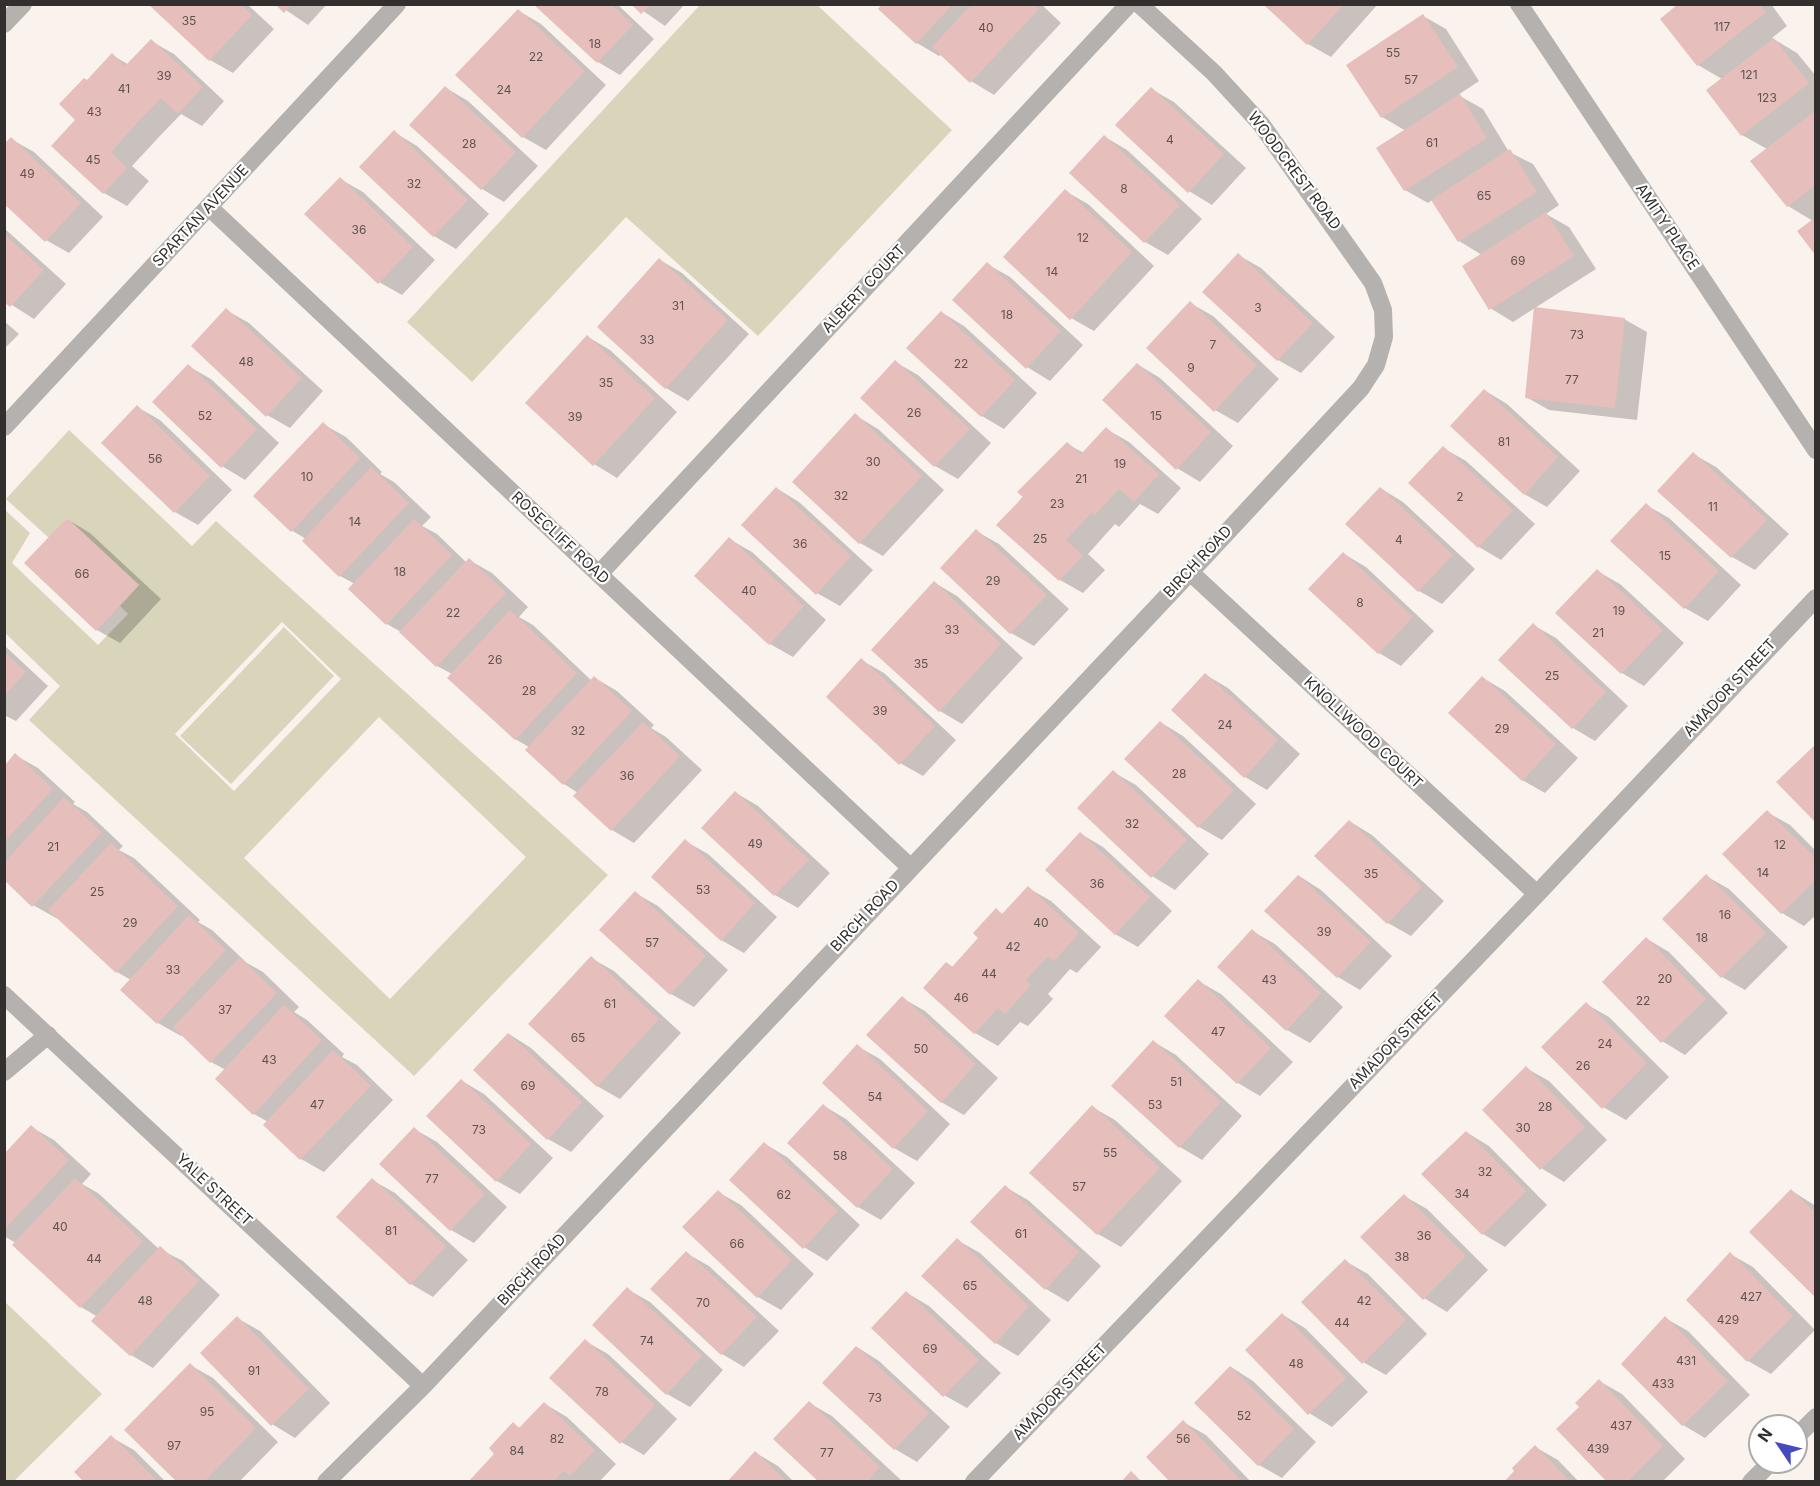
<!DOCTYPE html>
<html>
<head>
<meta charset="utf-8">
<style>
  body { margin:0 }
  #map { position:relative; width:1820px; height:1486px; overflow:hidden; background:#faf2ed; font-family:Inter,sans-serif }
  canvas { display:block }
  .frame { position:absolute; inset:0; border:6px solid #322f2e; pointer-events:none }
  .north { position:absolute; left:1748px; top:1414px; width:60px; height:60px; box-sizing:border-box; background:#fff; border:2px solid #adacab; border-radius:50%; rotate:305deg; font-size:16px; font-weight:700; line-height:24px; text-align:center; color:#322f2e }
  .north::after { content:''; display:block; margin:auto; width:21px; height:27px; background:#464ac0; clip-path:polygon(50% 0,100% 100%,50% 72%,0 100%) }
</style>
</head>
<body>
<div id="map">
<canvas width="1820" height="1486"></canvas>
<div class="frame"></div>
<div class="north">N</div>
</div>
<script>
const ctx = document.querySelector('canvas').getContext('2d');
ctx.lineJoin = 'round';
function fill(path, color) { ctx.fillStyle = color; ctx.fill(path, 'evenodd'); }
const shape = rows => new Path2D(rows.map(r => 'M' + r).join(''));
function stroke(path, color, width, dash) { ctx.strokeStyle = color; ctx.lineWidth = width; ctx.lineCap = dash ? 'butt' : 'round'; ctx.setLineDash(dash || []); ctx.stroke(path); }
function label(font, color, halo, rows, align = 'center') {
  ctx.font = font + ' Inter,sans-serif'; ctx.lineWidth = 4.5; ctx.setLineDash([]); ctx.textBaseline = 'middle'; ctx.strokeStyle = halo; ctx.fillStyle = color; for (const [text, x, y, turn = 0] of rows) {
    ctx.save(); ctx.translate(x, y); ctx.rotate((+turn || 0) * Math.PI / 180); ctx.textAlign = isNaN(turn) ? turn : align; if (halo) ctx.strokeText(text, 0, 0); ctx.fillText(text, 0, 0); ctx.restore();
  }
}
fill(shape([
  [700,5,817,5,952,130,758,336,626,217,472,382,407,322],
  [69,430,192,546,216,521,608,875,414,1076,29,720,60,686,5,633,4,509,30,533,12,563,98,645,128,614,120,606,139,585,67,518,49,538,6,499],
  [282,622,341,679,234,791,175,734],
  [379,717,526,857,390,999,244,858],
  [284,627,334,676,231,784,180,736],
  [5,1302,102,1394,14,1481,5,1481]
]), '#d8d5bb');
fill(shape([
  [150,4,247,4,274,29,233,73,210,60],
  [277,4,327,4,308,25],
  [536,4,617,4,654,39,620,75,598,62],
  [633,4,685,4,665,26],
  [884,4,1041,4,1061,23,994,95,971,81,942,54,939,56,917,43],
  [1265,4,1378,4,1331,57,1308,44],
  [1681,4,1771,4,1787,26,1772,38,1797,53,1816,76,1816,253,1813,221,1788,206,1767,149,1742,135,1722,79,1698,65],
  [519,11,541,24,606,85,546,150,523,137,458,75],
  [1423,16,1446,29,1479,81,1458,95,1483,109,1509,152,1533,164,1559,205,1546,214,1569,227,1596,269,1513,322,1490,308,1482,255,1459,241,1432,200,1428,203,1405,190,1406,131,1382,117],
  [151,41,174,54,224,101,202,126,181,114,158,138,132,166,149,181,127,206,104,193,77,119,88,81,112,55,129,65],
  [446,88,468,101,538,166,504,202,482,189],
  [1151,89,1174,102,1246,168,1212,205,1189,191],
  [394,132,417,146,489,214,456,249,434,236],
  [1105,137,1127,150,1202,219,1168,255,1145,242,1071,173],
  [11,139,34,152,103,217,69,253,46,240],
  [340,179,363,192,435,260,402,295,379,282],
  [1065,191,1088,204,1154,266,1094,331,1071,318],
  [4,228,66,284,34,319,4,300],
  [1238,255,1261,268,1335,337,1301,373,1278,360,1204,292],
  [660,260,682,273,749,334,688,401,666,388],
  [987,264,1010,277,1083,345,1050,381,1027,367],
  [1190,303,1213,316,1279,379,1238,423,1215,410],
  [226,310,249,323,323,391,290,428,267,415],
  [941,312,964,326,1037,393,1004,429,982,416],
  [1624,319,1647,332,1637,420,1549,410,1526,397],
  [4,321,19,334,4,349],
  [588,337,610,350,677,412,617,478,594,464],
  [895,362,918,375,991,443,958,479,935,466,862,397],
  [1137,364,1160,378,1233,446,1200,482,1177,468],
  [188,366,211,379,279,443,245,480,222,466],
  [1484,390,1507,404,1580,471,1547,507,1524,494],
  [137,407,160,420,232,490,198,525,175,512],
  [855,415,878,429,944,490,883,556,860,543,794,481],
  [323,424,346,437,382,472,380,474,394,482,431,517,422,526,437,534,467,563,469,560,492,573,528,607,519,617,533,625,592,681,595,678,617,691,654,725,651,728,666,737,702,770,634,843,612,830,578,793,564,784,529,747,515,739,452,674,437,666,401,632,387,624,355,584,340,576,304,541,306,539,291,530],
  [1106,429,1129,442,1181,488,1158,514,1140,504,1119,527,1115,524,1088,554,1105,570,1083,593,1060,580,999,525,1067,444,1084,453],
  [1443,448,1466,461,1535,524,1501,560,1479,547,1410,483],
  [1693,454,1716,467,1789,534,1755,570,1732,557,1660,491],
  [776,488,799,502,873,570,840,606,817,593],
  [1380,488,1403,502,1475,569,1442,604,1419,591],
  [1646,505,1669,518,1741,585,1708,621,1685,608,1612,541],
  [67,519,90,533,161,599,120,643,97,630,26,563],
  [976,531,999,544,1069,609,1034,646,1011,633,942,568],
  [729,539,752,552,826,620,793,657,770,644,696,576],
  [1344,554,1366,567,1434,631,1401,666,1379,653],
  [1597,571,1620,584,1684,643,1644,686,1622,673],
  [935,583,957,596,1023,658,962,724,940,711],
  [1533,625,1556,638,1628,706,1595,741,1573,728],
  [4,645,48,686,16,721,4,715],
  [861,660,884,673,956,740,923,776,900,763],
  [1206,675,1228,688,1300,754,1267,790,1245,777],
  [1483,678,1505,691,1578,758,1545,793,1522,780],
  [1160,722,1183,736,1256,804,1222,840,1199,827,1126,759],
  [15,755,38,768,75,802,73,804,87,812,123,846,119,850,134,858,200,920,198,922,212,930,247,963,263,972,299,1007,294,1012,307,1020,344,1054,342,1057,357,1065,393,1100,324,1172,301,1159,265,1125,268,1122,254,1114,226,1070,211,1062,183,1034,181,1036,158,1023,122,989,131,980,117,972,58,916,56,918,33,905,4,879,4,767],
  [1113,772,1136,785,1209,854,1175,890,1152,876],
  [736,793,758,806,830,873,798,908,775,895],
  [1767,812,1790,825,1816,851,1816,915,1804,926,1782,913],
  [1349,821,1372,835,1444,901,1411,936,1388,923,1317,856],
  [1081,834,1103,847,1172,911,1138,947,1115,934],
  [685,841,708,854,777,917,744,953,721,940],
  [1299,876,1321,890,1392,956,1360,990,1338,977],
  [1706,876,1729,889,1788,947,1745,990,1722,977,1664,919],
  [1028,888,1051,901,1101,947,1077,973,1070,969,1048,994,1053,999,1028,1026,1020,1022,998,1046,975,1033,925,987,947,963,954,968,981,937,996,910,1004,915],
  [635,893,658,906,728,970,694,1007,671,994,601,930],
  [1252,931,1275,944,1343,1007,1310,1043,1287,1030,1219,967],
  [1647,939,1669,952,1728,1013,1685,1055,1662,1041],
  [591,958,614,971,681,1033,620,1099,597,1086],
  [1198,981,1221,994,1293,1062,1260,1096,1238,1083],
  [902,998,925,1011,998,1078,964,1115,941,1102],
  [1586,1004,1609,1017,1669,1077,1626,1120,1603,1107],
  [509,1034,531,1048,604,1116,571,1152,548,1139],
  [1154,1042,1176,1055,1242,1116,1202,1160,1180,1147],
  [857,1046,880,1059,950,1124,917,1161,894,1148],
  [1526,1068,1549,1081,1607,1140,1564,1182,1541,1168],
  [462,1081,484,1094,553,1158,520,1194,497,1181],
  [824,1106,846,1119,915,1183,881,1220,858,1207,789,1143],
  [1092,1107,1115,1120,1182,1181,1121,1247,1098,1234,1031,1173],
  [31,1127,54,1140,91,1174,82,1184,98,1193,159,1249,183,1261,220,1295,153,1368,131,1355,98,1317,81,1307,15,1245,16,1243,4,1236,4,1156],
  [414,1129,437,1142,507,1207,474,1243,451,1230],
  [1466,1132,1489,1146,1547,1205,1505,1247,1483,1234],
  [765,1144,787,1157,860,1225,827,1261,804,1247],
  [372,1180,395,1193,468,1260,433,1297,411,1284],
  [1005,1187,1028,1200,1101,1266,1068,1302,1046,1289],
  [1792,1191,1816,1206,1816,1296],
  [718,1192,741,1205,814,1274,781,1310,758,1297],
  [1404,1196,1427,1209,1488,1270,1447,1312,1424,1298],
  [957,1240,980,1253,1051,1320,1018,1356,996,1343],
  [686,1253,709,1266,779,1331,744,1367,722,1354],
  [1730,1254,1753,1267,1815,1330,1771,1374,1748,1361],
  [1345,1261,1368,1274,1427,1334,1386,1375,1363,1362],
  [627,1289,650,1302,723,1370,690,1407,667,1394,594,1325],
  [907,1293,929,1306,1001,1373,967,1408,944,1395],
  [1283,1315,1305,1328,1368,1392,1332,1427,1309,1413],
  [237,1318,260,1331,330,1403,295,1438,272,1424],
  [1665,1318,1688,1331,1750,1395,1705,1438,1683,1425],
  [585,1341,608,1354,677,1419,644,1455,621,1442],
  [857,1347,879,1361,950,1427,917,1462,895,1449],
  [190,1365,213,1378,278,1442,239,1482,179,1482],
  [1231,1367,1253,1381,1316,1442,1282,1478,1259,1465,1196,1403],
  [1599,1381,1622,1394,1685,1459,1662,1482,1609,1482,1581,1406],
  [809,1403,832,1416,902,1481,821,1482],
  [545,1404,567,1417,616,1464,599,1482,470,1482,496,1454,513,1424,520,1428],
  [1183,1422,1206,1435,1251,1482,1172,1482],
  [111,1437,134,1450,166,1482,86,1482],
  [1535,1447,1558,1460,1579,1482,1506,1482],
  [756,1453,778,1466,794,1482,729,1482]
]), '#0003');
fill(shape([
  [148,4,240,4,252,15,209,61],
  [275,4,292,4,284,13],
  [533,4,611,4,633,25,597,63],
  [631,4,651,4,641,14],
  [882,4,953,4,916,44,878,9],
  [972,4,1034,4,1039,9,970,83,932,47],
  [1263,4,1344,4,1307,45],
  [1678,4,1759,4,1766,12,1697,66,1660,19],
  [518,9,585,71,522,138,455,75],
  [1423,14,1458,67,1381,118,1346,65],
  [1774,38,1809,83,1741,136,1706,90],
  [151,39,203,87,178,114,161,98,135,125,111,152,127,168,103,194,51,146,75,120,59,104,84,78,87,80,112,53,125,66],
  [445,86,516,152,481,190,409,125],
  [1151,87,1224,154,1188,193,1115,125],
  [1460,94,1487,138,1404,191,1376,148],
  [1816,110,1816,185,1787,207,1750,161],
  [394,130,468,200,433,237,359,167],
  [1104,135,1180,205,1144,243,1069,173],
  [11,137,81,203,45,242,4,204,4,144],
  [1510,149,1537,192,1458,242,1431,200],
  [340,177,413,247,378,284,304,214],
  [1065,189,1132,252,1070,320,1003,257],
  [1546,212,1574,256,1489,310,1462,266],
  [1816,217,1816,256,1797,231],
  [4,234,44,270,10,307,4,302],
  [1238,253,1313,323,1277,361,1202,292],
  [659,258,728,320,665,389,597,327],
  [987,262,1061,331,1026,369,952,300],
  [1190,301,1257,365,1214,412,1146,348],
  [1534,307,1625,318,1615,408,1525,398],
  [226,308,302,378,266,417,191,346],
  [941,311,1015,380,981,417,906,348],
  [587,335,655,398,593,466,525,403],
  [895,360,970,429,934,467,860,398],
  [1137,363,1211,432,1176,470,1102,400],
  [188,364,257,429,221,468,152,402],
  [1484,389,1558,457,1524,495,1450,426],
  [137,405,210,476,174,513,101,443],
  [855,413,922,476,859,544,792,482],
  [323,422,360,458,291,532,253,496],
  [1106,427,1159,474,1134,502,1119,489,1095,515,1092,512,1066,540,1083,556,1059,581,996,525,1023,497,1017,492,1067,442,1081,454],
  [1443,446,1513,510,1478,548,1408,483],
  [1693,452,1767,520,1731,558,1657,491],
  [371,467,409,503,339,577,302,541],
  [776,487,851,556,816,595,741,525],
  [1380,487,1453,555,1418,592,1345,524],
  [1646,503,1719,571,1684,609,1610,541],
  [67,518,139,585,96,631,24,563],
  [414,519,452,555,386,625,348,589],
  [976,529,1047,595,1010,634,940,568],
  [729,537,804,606,769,645,694,576],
  [1343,552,1413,617,1378,654,1308,589],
  [469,558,506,593,436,667,399,632],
  [1597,569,1663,630,1621,674,1555,613],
  [934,581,1001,644,939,712,871,650],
  [510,610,577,673,515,740,447,678],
  [1533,623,1606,692,1572,729,1498,660],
  [4,652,26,672,4,696],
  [861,658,935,726,899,765,826,697],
  [1205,673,1278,740,1244,778,1171,710],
  [594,676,632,711,563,785,525,750],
  [1482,676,1556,744,1522,781,1448,713],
  [1160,721,1234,790,1198,828,1124,759],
  [643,722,680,756,611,831,573,796],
  [1816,744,1816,823,1776,782],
  [15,753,53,789,5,841,5,765],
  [1113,770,1187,840,1151,878,1077,808],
  [735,791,809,860,774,896,701,828],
  [64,797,102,832,32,907,5,881,5,862],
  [1767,810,1816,859,1816,880,1781,914,1722,854],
  [1349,820,1422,887,1387,924,1314,856],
  [1080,832,1150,897,1115,935,1045,870],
  [685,839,755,903,721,941,651,877],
  [111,843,178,906,116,973,48,910],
  [1706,874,1766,933,1721,978,1662,919],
  [1298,875,1371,942,1337,978,1264,911],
  [1028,886,1079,933,1054,961,1048,956,1026,980,1031,985,1005,1014,998,1008,974,1034,923,988,946,962,952,967,978,938,973,933,996,908,1002,914],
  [635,891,706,956,670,995,599,930],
  [189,915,226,950,157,1024,120,990],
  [1252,929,1321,993,1286,1031,1217,967],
  [1646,937,1706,999,1661,1043,1602,982],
  [591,956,659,1019,597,1087,528,1024],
  [240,957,277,993,210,1063,173,1027],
  [1198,979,1271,1048,1237,1084,1164,1016],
  [902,996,976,1064,941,1103,866,1035],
  [1586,1002,1647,1063,1602,1109,1541,1047],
  [284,1005,322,1040,253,1115,215,1079],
  [508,1033,582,1102,547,1140,473,1070],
  [1153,1040,1221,1102,1179,1148,1111,1086],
  [857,1044,928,1111,893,1149,822,1083],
  [333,1050,371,1086,300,1160,263,1125],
  [1526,1066,1585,1127,1540,1170,1482,1110],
  [461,1079,531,1144,496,1182,426,1116],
  [823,1104,893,1169,857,1208,787,1143],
  [1092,1105,1160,1168,1097,1235,1029,1173],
  [31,1125,69,1160,4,1230,4,1154],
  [414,1127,485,1194,450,1231,379,1164],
  [1466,1131,1526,1191,1482,1235,1421,1174],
  [764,1142,838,1211,803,1249,729,1180],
  [75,1178,143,1241,80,1308,12,1245],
  [372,1178,446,1246,410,1285,336,1217],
  [1005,1185,1079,1252,1045,1290,970,1222],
  [1791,1189,1816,1214,1816,1298,1749,1232],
  [718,1190,792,1260,757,1298,682,1227],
  [1404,1194,1466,1256,1423,1300,1360,1237],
  [957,1238,1029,1306,995,1344,921,1276],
  [160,1246,199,1281,130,1356,91,1321],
  [686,1251,757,1317,721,1355,650,1289],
  [1730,1252,1793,1316,1747,1362,1686,1300],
  [1345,1259,1406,1320,1362,1364,1301,1302],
  [627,1287,702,1356,666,1395,592,1325],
  [906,1291,979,1360,943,1397,871,1328],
  [1282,1313,1346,1378,1308,1415,1245,1350],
  [237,1316,309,1389,271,1426,200,1353],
  [1665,1316,1728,1381,1682,1426,1621,1364],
  [585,1339,655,1405,620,1444,549,1378],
  [856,1346,929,1413,894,1450,822,1383],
  [190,1363,256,1428,204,1482,177,1482,124,1430],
  [1230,1366,1294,1429,1258,1466,1194,1403],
  [1599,1379,1663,1446,1627,1482,1607,1482,1556,1429,1579,1407,1575,1403],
  [809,1401,880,1467,867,1482,819,1482,773,1439],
  [544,1402,595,1450,570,1476,564,1471,553,1482,468,1482,494,1454,489,1448,513,1422,519,1428],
  [1183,1420,1243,1482,1170,1482,1146,1457],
  [111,1435,158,1482,84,1482,74,1472],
  [1535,1445,1571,1482,1504,1482,1514,1471,1512,1468],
  [755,1451,787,1482,727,1482],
  [1131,1471,1142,1482,1121,1482]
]), '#e6bebc');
stroke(shape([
  [1519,4,1816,450],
  [4,24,23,4],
  [210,208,911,868],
  [4,427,397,4],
  [1190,572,1537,894],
  [599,574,1129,4],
  [4,995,423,1386],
  [4,1072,48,1035],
  [1796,1437,1816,1417],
  [326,1482,423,1386,1190,572,1361,388,1376,365,1384,337,1383,310,1373,283,1261,124,1214,73,1139,4],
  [974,1482,1537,894,1816,598],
  [1751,1482,1771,1462]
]), '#b4b1ae', 18);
label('12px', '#5f5352', null, [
  ["35",189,21],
  ["117",1722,27],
  ["40",986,28],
  ["18",595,44],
  ["55",1393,53],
  ["22",536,57],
  ["121",1749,75],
  ["39",164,76],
  ["57",1411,80],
  ["41",124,89],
  ["24",504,90],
  ["123",1767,98],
  ["43",94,112],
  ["4",1170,140],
  ["61",1432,143],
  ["28",469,144],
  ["45",93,160],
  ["49",27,174],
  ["32",414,184],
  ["8",1124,189],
  ["65",1484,196],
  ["36",359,230],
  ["12",1083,238],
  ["69",1518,261],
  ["14",1052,272],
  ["31",678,306],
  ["3",1258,308],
  ["18",1007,315],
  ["73",1577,335],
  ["33",647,340],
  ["7",1213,345],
  ["48",246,362],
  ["22",961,364],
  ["9",1191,368],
  ["77",1572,380],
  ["35",606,383],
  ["26",914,413],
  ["52",205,416],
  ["15",1156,416],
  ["39",575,417],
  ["81",1504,442],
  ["56",155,459],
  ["30",873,462],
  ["19",1120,464],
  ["10",307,477],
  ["21",1081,479],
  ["32",841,496],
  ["2",1460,497],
  ["23",1057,504],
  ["11",1713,507],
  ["14",355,522],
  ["25",1040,539],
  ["4",1399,540],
  ["36",800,544],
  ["15",1665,556],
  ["18",400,572],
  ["66",82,574],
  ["29",993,581],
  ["40",749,591],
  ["8",1360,603],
  ["19",1619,611],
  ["22",453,613],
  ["33",952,630],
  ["21",1598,633],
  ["26",495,660],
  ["35",921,664],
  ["25",1552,676],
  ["28",529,691],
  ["39",880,711],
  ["24",1225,725],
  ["29",1502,729],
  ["32",578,731],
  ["28",1179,774],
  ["36",627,776],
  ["32",1132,824],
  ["49",755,844],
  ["12",1780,845],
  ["21",53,847],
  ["14",1763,873],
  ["35",1371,874],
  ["36",1097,884],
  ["53",703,890],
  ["25",97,892],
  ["16",1725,915],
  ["29",130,923],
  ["40",1041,923],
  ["39",1324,932],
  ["18",1702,938],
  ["57",652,943],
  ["42",1013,947],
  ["33",173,970],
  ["44",989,974],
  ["20",1665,979],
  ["43",1269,980],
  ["46",961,998],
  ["22",1643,1001],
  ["61",610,1004],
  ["37",225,1010],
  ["47",1218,1032],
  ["65",578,1038],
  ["24",1605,1044],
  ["50",921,1049],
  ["43",269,1060],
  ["26",1583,1066],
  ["51",1176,1082],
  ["69",528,1086],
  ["54",875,1097],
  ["47",317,1105],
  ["53",1155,1105],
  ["28",1545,1107],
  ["30",1523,1128],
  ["73",479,1130],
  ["55",1110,1153],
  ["58",840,1156],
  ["32",1485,1172],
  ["77",432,1179],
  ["57",1079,1187],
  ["34",1462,1194],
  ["62",784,1195],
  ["40",60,1227],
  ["81",391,1231],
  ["61",1021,1234],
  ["36",1424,1236],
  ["66",737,1244],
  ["38",1402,1257],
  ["44",94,1259],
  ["65",970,1286],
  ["427",1751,1297],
  ["48",145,1301],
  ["42",1364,1301],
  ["70",703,1303],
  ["429",1728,1320],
  ["44",1342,1323],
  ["74",647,1341],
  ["69",930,1349],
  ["431",1686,1361],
  ["48",1296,1364],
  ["91",254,1371],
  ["433",1663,1384],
  ["78",602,1392],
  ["73",875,1398],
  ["95",207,1412],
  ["52",1244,1416],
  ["437",1621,1426],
  ["82",557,1439],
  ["56",1183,1439],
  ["97",174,1446],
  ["439",1598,1449],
  ["84",517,1451],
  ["77",827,1453]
]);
label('15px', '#322f2e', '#fff', [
  ["WOODCREST ROAD",1294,171,53],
  ["SPARTAN AVENUE",201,216,-47],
  ["AMITY PLACE",1667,227,56],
  ["ALBERT COURT",864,289,-47],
  ["ROSECLIFF ROAD",560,538,43],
  ["BIRCH ROAD",1198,562,-47],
  ["AMADOR STREET",1730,688,-47],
  ["KNOLLWOOD COURT",1363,733,43],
  ["BIRCH ROAD",865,916,-47],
  ["AMADOR STREET",1396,1041,-46],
  ["YALE STREET",214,1190,43],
  ["BIRCH ROAD",532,1270,-47],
  ["AMADOR STREET",1060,1392,-46]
]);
</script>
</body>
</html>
